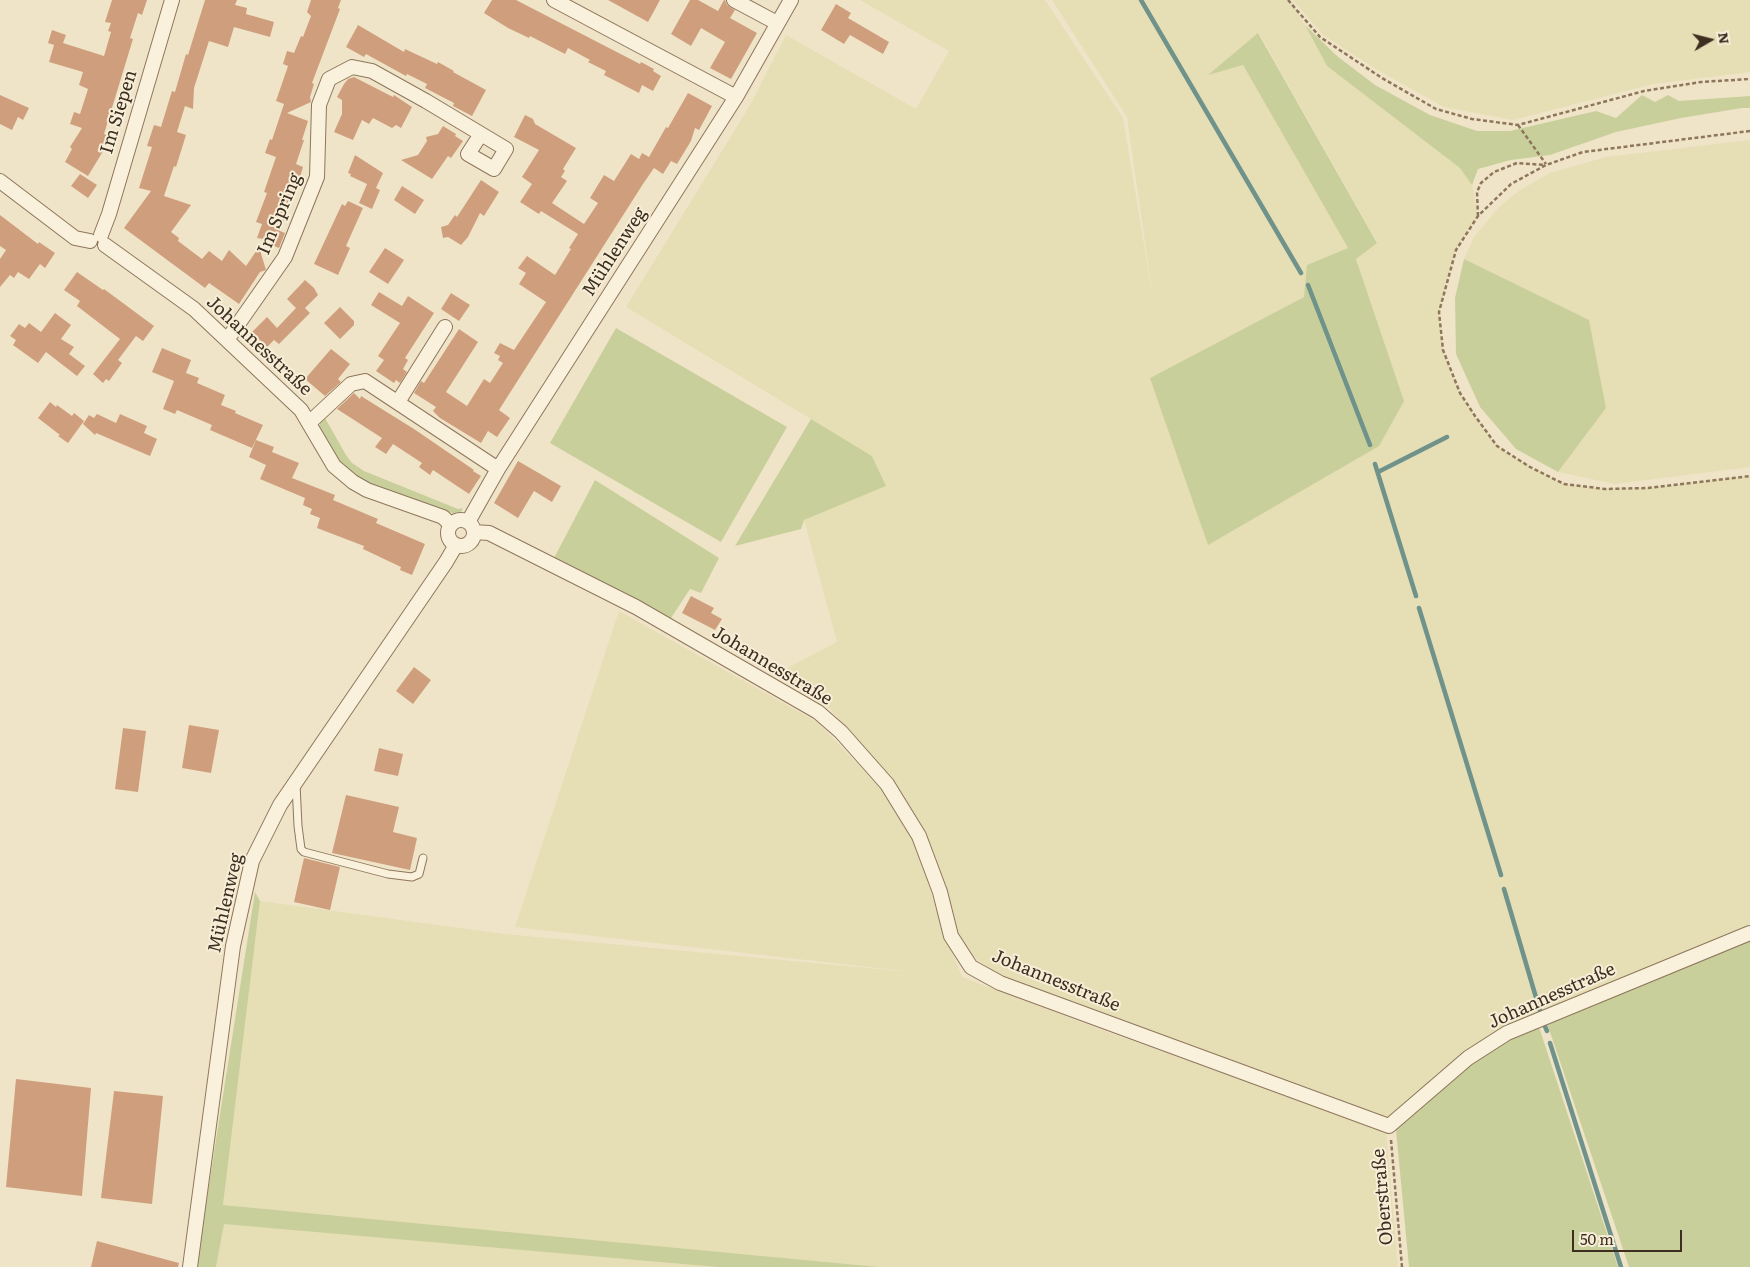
<!DOCTYPE html>
<html>
<head>
<meta charset="utf-8">
<style>
  body { margin:0 }
  #map { position:relative; width:1750px; height:1267px; overflow:hidden; background:#f0e4c8; font-family:Literata,serif }
  canvas { display:block }
  .north { position:absolute; left:1685px; top:15px; width:50px; height:50px; -webkit-text-stroke:4px #f7eed8; paint-order:stroke; rotate:82deg; font-size:14px; font-weight:700; line-height:20px; text-align:center; color:#3d2e20 }
  .north::after { content:''; display:block; margin:auto; width:18px; height:22px; background:#3d2e20; clip-path:polygon(50% 0,100% 100%,50% 72%,0 100%) }
  .scale { position:absolute; left:1572px; top:1230px; width:110px; height:22px; box-sizing:border-box; border:2px solid #3d2e20; border-top:0; padding-left:6px; font-size:15px; line-height:18px; white-space:nowrap; color:#3d2e20; -webkit-text-stroke:4px #f7eed8; paint-order:stroke }
</style>
</head>
<body>
<div id="map">
<canvas width="1750" height="1267"></canvas>
<div class="north">N</div>
<div class="scale">50 m</div>
</div>
<script>
const ctx = document.querySelector('canvas').getContext('2d');
ctx.lineJoin = 'round';
function fill(path, color) { ctx.fillStyle = color; ctx.fill(path, 'evenodd'); }
const shape = rows => new Path2D(rows.map(r => 'M' + r).join(''));
function stroke(path, color, width, dash) { ctx.strokeStyle = color; ctx.lineWidth = width; ctx.lineCap = dash ? 'butt' : 'round'; ctx.setLineDash(dash || []); ctx.stroke(path); }
function label(font, color, halo, rows, align = 'center') {
  ctx.font = font + ' Literata,serif'; ctx.lineWidth = 4; ctx.setLineDash([]); ctx.textBaseline = 'middle'; ctx.strokeStyle = halo; ctx.fillStyle = color; for (const [text, x, y, turn = 0] of rows) {
    ctx.save(); ctx.translate(x, y); ctx.rotate((+turn || 0) * Math.PI / 180); ctx.textAlign = isNaN(turn) ? turn : align; if (halo) ctx.strokeText(text, 0, 0); ctx.fillText(text, 0, 0); ctx.restore();
  }
}
fill(shape([
  [860,0,1045,0,1123,118,1154,305,1127,117,1052,0,1291,0,1327,66,1461,168,1472,184,1478,216,1456,250,1439,312,1443,350,1460,393,1475,416,1497,446,1530,467,1564,484,1604,489,1648,488,1750,476,1750,931,1507,1033,1389,1126,1305,1095,1307,1088,1011,979,991,970,973,956,956,931,947,891,925,834,887,774,825,703,778,673,837,642,804,520,885,486,876,464,872,456,626,307,749,107,786,35,916,109,949,51],
  [1259,33,1377,242,1356,259,1404,401,1150,378,1304,297,1308,265,1348,248,1243,65,1210,74],
  [1293,0,1750,0,1750,72,1653,84,1513,120,1444,107,1379,71,1323,35],
  [1750,140,1750,467,1615,484,1558,472,1606,408,1589,321,1464,259,1474,237,1499,207,1520,190,1550,173,1606,157],
  [619,611,817,722,880,787,913,838,946,938,962,977,1110,1033,1386,1130,1398,1267,879,1267,223,1205,260,901,504,934,921,973,515,927],
  [224,1223,717,1267,216,1267]
]), '#e6deb5');
fill(shape([
  [1305,25,1337,56,1375,85,1430,115,1477,131,1510,131,1596,111,1616,118,1642,95,1655,102,1668,95,1679,101,1750,96,1750,108,1742,108,1681,118,1616,132,1550,155,1511,160,1478,169,1472,185,1460,168,1327,66],
  [1258,33,1377,243,1356,259,1404,401,1379,446,1208,545,1150,378,1304,297,1307,265,1348,248,1243,65,1208,75],
  [1464,259,1589,320,1606,408,1558,472,1516,449,1480,407,1456,354,1455,298],
  [616,328,787,427,721,542,550,443],
  [325,418,346,455,352,463,364,471,458,509,463,508,461,512,455,514,362,481,338,461,320,430,320,423],
  [811,419,872,456,886,486,804,520,801,529,735,546],
  [595,480,719,558,701,593,690,589,669,621,553,560],
  [255,892,260,901,223,1205,879,1267,717,1267,224,1224,216,1267,196,1267],
  [1750,933,1750,1267,1629,1267,1547,1023],
  [1539,1027,1618,1267,1409,1267,1396,1130,1469,1063,1506,1040]
]), '#c9cf9b');
stroke(shape([
  [1141,0,1301,273],
  [1308,285,1370,445],
  [1375,464,1416,596],
  [1378,472,1447,437],
  [1419,608,1501,875],
  [1504,889,1540,1011],
  [1544,1024,1547,1031],
  [1550,1043,1621,1267]
]), '#6f938a', 4.5);
fill(shape([
  [112,0,147,0,142,15,138,13,130,38,133,39,104,134,109,136,105,148,88,176,65,162,72,149,70,147,82,128,70,124,74,112,80,114,88,89,79,85,83,72,49,62,54,45,48,43,52,30,66,35,63,43,104,56,111,32,108,31,111,23,105,22],
  [205,0,237,0,235,5,247,8,246,14,274,22,270,37,234,27,228,47,209,41,194,88,193,109,185,106,177,132,186,135,176,167,174,166,164,196,191,205,171,232,179,238,178,241,202,259,209,251,222,261,229,250,246,266,259,247,266,270,260,272,239,304,209,283,205,288,124,228,151,191,139,188,152,147,147,146,154,125,161,127,172,91,175,92,186,54,188,55],
  [311,0,341,0,338,8,340,9,312,83,314,84,310,97,311,102,287,113,308,121,302,140,304,140,296,164,303,167,298,184,287,207,289,208,280,231,285,233,279,248,262,241,264,239,257,238,262,224,256,222,267,193,264,192,276,157,265,153,270,139,272,140,284,104,276,101,288,66,283,64,287,51,294,53,301,36,303,37,311,16,307,12],
  [492,0,516,0,640,64,641,62,654,69,653,71,661,76,653,91,642,85,639,93,604,75,606,71,588,62,590,60,568,48,565,54,530,36,529,38,508,28,484,13],
  [608,0,660,0,648,22],
  [690,0,698,0,718,11,724,0,725,0,727,5,735,10,730,18,757,33,731,79,710,68,725,42,701,28,691,46,671,34],
  [836,4,851,13,848,18,889,42,883,54,850,35,844,44,821,30],
  [358,25,404,52,405,49,437,64,438,62,454,71,453,72,486,90,472,116,453,106,454,103,425,88,427,84,407,74,406,76,366,54,364,57,346,47],
  [354,77,393,97,394,95,412,107,401,128,396,125,392,128,373,118,369,124,362,120,353,140,334,132,342,114,342,100,337,97,344,84,348,79],
  [688,93,712,106,699,130,695,128,691,141,677,164,671,161,663,174,654,168,643,184,499,410,510,418,497,437,488,431,481,443,440,418,433,411,436,407,414,393,421,381,424,383,459,329,478,342,446,392,467,406,484,379,490,383,503,363,498,360,500,356,494,353,500,343,514,350,546,302,519,284,526,273,518,268,527,256,555,275,571,249,569,248,578,234,541,211,539,214,520,202,532,184,522,177,539,150,514,137,525,115,533,119,535,124,576,148,563,169,565,171,561,177,567,181,552,203,584,224,598,203,590,198,604,175,614,181,631,154,639,159,642,153,649,157,666,127,668,128],
  [0,95,29,108,23,120,18,117,12,130,0,124],
  [443,126,456,134,455,136,463,141,451,158,448,156,432,179,401,160,418,155,427,141,426,137,438,134],
  [355,155,383,173,376,188,380,190,372,209,359,203,367,184,350,176,351,174,348,173],
  [80,174,97,185,88,198,71,186],
  [481,180,499,192,484,216,480,213,468,237,461,245,448,237,443,238,441,227,448,225,455,215,457,217],
  [402,186,424,200,415,214,394,200],
  [348,201,363,208,346,246,350,248,338,275,314,264,342,204,345,206],
  [0,215,38,244,39,242,55,253,45,268,40,264,29,279,18,272,14,278,10,275,0,287,0,259,6,250,0,246],
  [385,248,404,260,388,284,369,272],
  [77,272,103,290,104,289,154,326,143,341,136,336,118,360,122,363,109,381,106,379,103,383,93,374,120,339,77,306,80,301,64,290],
  [305,280,314,288,318,295,305,308,310,313,279,344,274,340,267,347,252,332,267,317,277,328,296,308,287,299],
  [379,292,402,306,408,296,434,313,405,358,408,360,403,369,407,372,400,383,396,380,394,383,376,371,384,360,378,356,400,323,371,305],
  [451,293,470,305,459,321,441,309],
  [340,307,354,321,354,325,340,339,324,323],
  [55,313,71,325,61,339,74,347,69,354,85,366,77,376,46,352,38,363,13,345,16,340,10,336,19,324,25,328,29,323,41,332],
  [162,348,191,360,186,373,199,378,197,383,225,395,221,405,236,411,235,413,263,425,252,448,210,430,212,425,177,410,175,414,163,409,174,381,152,372],
  [331,349,350,364,338,379,341,382,325,396,305,379],
  [354,393,360,399,361,396,414,429,474,470,473,471,481,476,469,494,433,470,430,475,419,467,422,463,393,444,386,454,375,447,382,438,337,409],
  [50,402,56,407,57,405,72,416,74,413,84,421,68,443,58,436,60,435,38,418],
  [97,414,116,423,120,414,147,426,144,433,157,439,150,456,96,433,95,435,83,424,89,415,94,418],
  [256,440,274,447,272,452,299,463,292,478,335,495,333,500,378,519,376,523,425,544,412,575,400,570,401,567,363,549,364,546,317,528,320,518,310,514,312,509,303,505,305,498,260,479,266,465,249,457],
  [518,461,561,486,552,502,534,491,518,518,494,503],
  [691,596,714,608,711,613,722,619,715,630,682,613],
  [414,667,431,680,413,704,396,691],
  [189,725,219,730,211,773,182,768],
  [123,728,146,731,138,792,115,789],
  [379,748,403,754,398,776,374,771],
  [346,795,399,807,393,832,417,838,410,870,332,853],
  [304,858,340,867,330,910,294,902],
  [16,1079,91,1088,82,1196,6,1187],
  [114,1091,163,1096,152,1204,101,1198],
  [97,1241,179,1263,178,1267,91,1267]
]), '#cf9f7d');
const service = shape([
  [296,784,298,826,301,849,304,852,388,874,412,877,419,874,423,858]
]);
const minor = shape([
  [554,0,736,97],
  [734,0,777,23],
  [0,181,75,238,90,241],
  [101,235,109,214,172,0],
  [105,245,194,309,301,410,334,466,353,482,367,490,443,517,451,525],
  [227,340,285,257,317,177,319,105,329,79,352,67,372,71,426,101,481,134,468,154,494,169,506,149,481,134],
  [398,402,445,327],
  [309,423,351,384,365,381,498,469],
  '448 533a13 13 0 1 1 26 0a13 13 0 1 1-26 0Z',
  [468,522,498,469,736,97,791,0],
  [474,532,489,533,636,607,818,712,841,732,887,784,919,836,940,892,951,936,971,967,1000,983,1389,1126,1468,1058,1507,1033,1750,933],
  [190,1267,233,946,252,861,280,805,446,562,456,545]
]);
stroke(service, '#8d765c', 9);
stroke(minor, '#8d765c', 16);
stroke(shape([
  [1288,0,1320,37,1382,78,1436,109,1472,119,1518,125,1644,91,1701,82,1750,79],
  [1518,125,1546,164],
  [1750,131,1583,152,1546,165,1511,184,1478,216,1456,250,1439,312,1443,350,1460,393,1475,416,1497,446,1530,467,1564,484,1605,489,1648,488,1750,476],
  [1478,216,1477,192,1481,183,1494,172,1517,163,1545,165],
  [1391,1140,1402,1267]
]), '#8d765c', 2.5, [4, 2.5]);
stroke(service, '#faf1dc', 7);
stroke(minor, '#faf1dc', 14);
label('18px', '#3d2e20', '#f7eed8', [
  ["Im Siepen",119,112,-73],
  ["Im Spring",280,214,-67],
  ["Mühlenweg",615,252,-57],
  ["Johannesstraße",259,346,43],
  ["Johannesstraße",772,666,31],
  ["Mühlenweg",226,903,-77],
  ["Johannesstraße",1056,981,22],
  ["Johannesstraße",1552,996,-24],
  ["Oberstraße",1383,1197,-95]
]);
</script>
</body>
</html>
